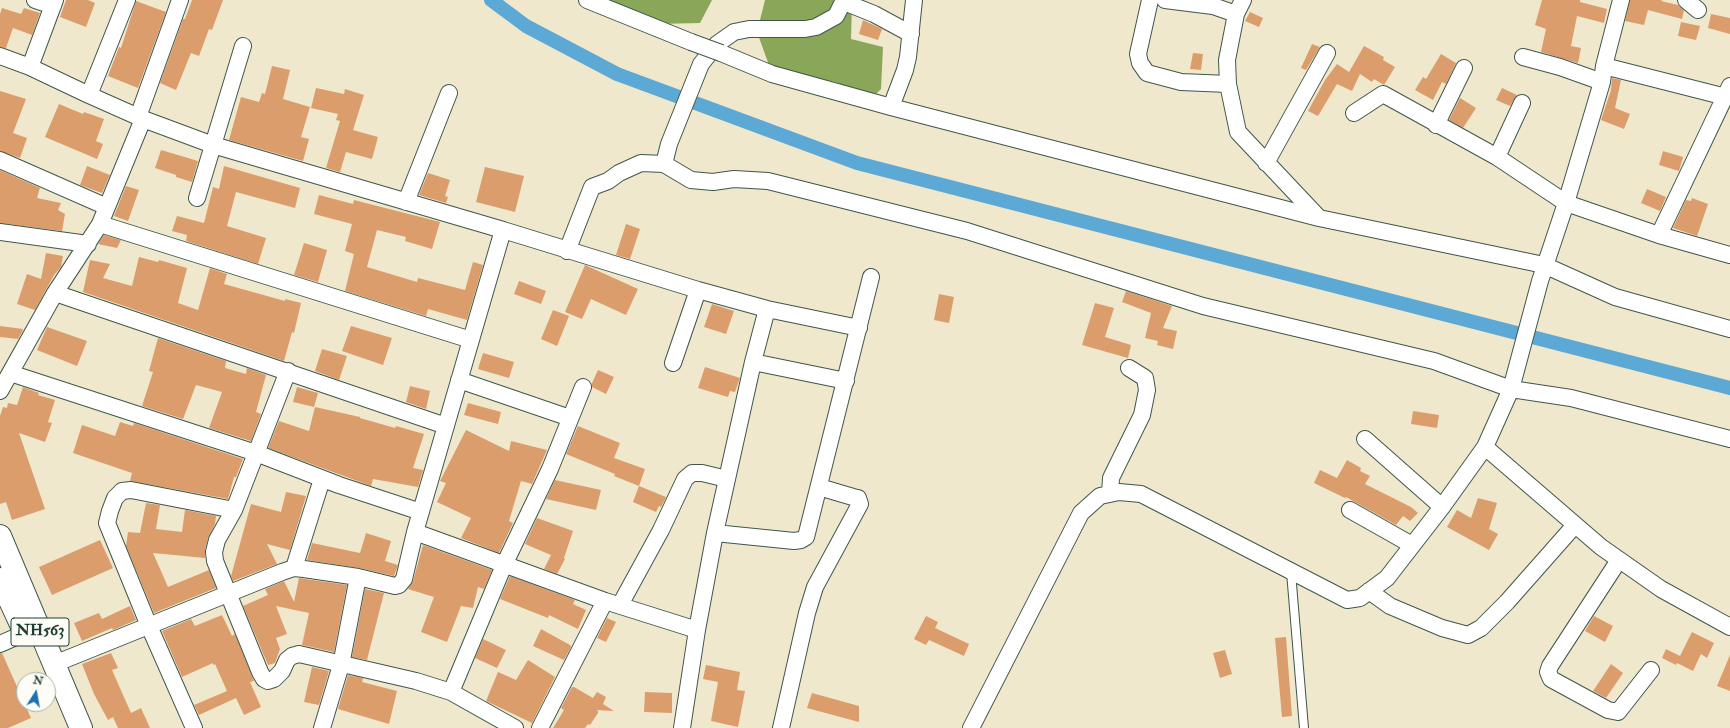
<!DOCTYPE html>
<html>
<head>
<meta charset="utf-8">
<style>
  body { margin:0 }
  #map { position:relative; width:1730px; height:728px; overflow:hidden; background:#f0e8cd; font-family:"IM FELL Double Pica",serif }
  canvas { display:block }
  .north { position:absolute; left:16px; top:672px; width:40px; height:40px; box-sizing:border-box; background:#fdfcf7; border:1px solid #a4b0a9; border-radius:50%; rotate:11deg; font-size:11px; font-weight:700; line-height:16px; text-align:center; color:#1f3d34 }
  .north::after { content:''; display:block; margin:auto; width:14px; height:18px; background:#1f6fb2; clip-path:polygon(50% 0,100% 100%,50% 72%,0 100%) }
</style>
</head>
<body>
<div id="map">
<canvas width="1730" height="728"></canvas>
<div class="north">N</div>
</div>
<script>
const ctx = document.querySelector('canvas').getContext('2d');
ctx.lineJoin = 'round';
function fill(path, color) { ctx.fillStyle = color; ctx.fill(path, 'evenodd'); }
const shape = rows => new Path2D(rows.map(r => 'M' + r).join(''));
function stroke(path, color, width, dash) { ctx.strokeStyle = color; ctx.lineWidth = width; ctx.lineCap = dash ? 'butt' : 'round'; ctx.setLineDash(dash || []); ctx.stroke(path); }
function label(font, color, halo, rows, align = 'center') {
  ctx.font = font + ' "IM FELL Double Pica",serif'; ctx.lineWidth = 3; ctx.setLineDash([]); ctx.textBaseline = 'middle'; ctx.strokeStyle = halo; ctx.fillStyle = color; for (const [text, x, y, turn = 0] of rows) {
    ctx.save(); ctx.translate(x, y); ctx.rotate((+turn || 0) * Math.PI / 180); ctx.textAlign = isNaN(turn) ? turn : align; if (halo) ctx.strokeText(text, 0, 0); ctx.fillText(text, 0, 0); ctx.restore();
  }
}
fill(shape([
  [603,0,712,0,700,23,657,24],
  [765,0,833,0,852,5,851,39,883,47,881,89,873,97,835,82,770,68,757,32]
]), '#8aa658');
stroke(shape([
  [491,0,526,26,617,74,857,163,1730,388]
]), '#5ca9d5', 14);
fill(shape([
  [66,0,88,0,95,3,86,27,60,17],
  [192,0,223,0,212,30,209,29,199,56,191,53,176,90,160,83,183,19,185,19],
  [1542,0,1580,0,1580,2,1607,9,1604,23,1577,16,1571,46,1581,48,1578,63,1541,52,1546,29,1535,25],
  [1630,0,1662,0,1661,1,1678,5,1684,10,1682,19,1648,10,1644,25,1625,21],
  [136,1,166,12,138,88,108,76,119,47,121,48],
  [2,8,21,14,24,8,40,13,32,35,13,28,6,48,0,47,0,14],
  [1250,12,1263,18,1259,27,1245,21],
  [1711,14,1730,18,1730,34,1708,28],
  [863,20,882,29,878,40,859,34],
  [1681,22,1700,26,1696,40,1678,36],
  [1312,44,1320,47,1306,70,1301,68],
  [1364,46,1384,57,1383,60,1395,67,1384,85,1374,79,1372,82,1360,74,1352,91,1337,84,1318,116,1308,111,1325,80,1337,64,1349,72],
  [1193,53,1203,54,1201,70,1190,69],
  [1441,54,1456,63,1446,84,1442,82,1433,100,1415,90,1423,77,1426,79],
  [272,66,290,70,283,99,310,107,301,137,309,139,303,161,229,140,241,97,259,102,262,93,265,94],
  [1612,78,1621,80,1615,108,1630,114,1624,129,1601,120,1611,90],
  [316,88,344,94,345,89,364,95,353,130,378,137,372,159,346,152,340,172,326,168,340,121,336,120,338,114,311,108],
  [1502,88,1517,95,1510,106,1496,100],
  [0,91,26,99,13,133,27,138,20,158,0,151],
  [1460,98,1476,108,1463,128,1449,120],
  [59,104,83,114,84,112,104,119,96,141,103,144,97,159,45,137],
  [161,150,198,161,192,182,176,177,176,175,155,168],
  [1663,151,1683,157,1679,171,1659,165],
  [87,166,110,175,102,193,80,185],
  [224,166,300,188,295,208,236,192,227,226,266,238,258,264,186,241,187,235,172,231,177,216,204,223,213,187,219,189],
  [485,167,524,176,515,212,476,202],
  [0,170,40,188,37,198,61,203,58,210,65,214,62,231,0,223],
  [428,173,450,180,445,196,448,197,446,203,419,195],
  [126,186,139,190,128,221,114,216],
  [1647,189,1666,197,1660,211,1641,203],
  [319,195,353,204,354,200,440,222,432,249,405,241,406,237,377,230,367,267,417,282,418,278,465,290,473,262,483,265,467,320,428,309,426,316,345,291,354,254,345,251,352,224,314,214],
  [1692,198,1708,204,1697,236,1673,228,1686,200,1691,201],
  [626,224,640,229,630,259,616,255],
  [104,235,121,240,117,248,98,244],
  [304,243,327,250,318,282,294,275],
  [46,253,63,256,61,267,54,275,35,310,17,304,27,274,41,279],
  [139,257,158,262,159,260,187,268,178,303,198,310,210,268,227,274,224,284,285,301,285,299,301,303,294,333,292,332,284,361,83,292,90,260,110,264,103,278,132,286],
  [585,265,638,289,626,315,591,299,582,319,565,312],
  [519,281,546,291,541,304,514,294],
  [1126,291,1172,306,1163,328,1177,331,1173,349,1157,345,1158,341,1145,338,1151,313,1122,302],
  [939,294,954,297,949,323,934,320],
  [1095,303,1114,308,1105,337,1131,345,1128,358,1082,345],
  [712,304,734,311,726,334,704,327],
  [553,310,569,316,557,346,541,339],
  [0,326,23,329,22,332,18,339,0,337],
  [351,326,392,338,383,365,342,351],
  [47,327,87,341,77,366,37,350],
  [158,338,226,361,225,368,246,374,247,368,266,375,256,412,261,414,251,441,209,428,222,392,196,385,183,419,142,406,153,372,149,371],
  [322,349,347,356,339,380,315,371],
  [483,353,514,362,509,378,478,369],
  [705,367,740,378,735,392,730,391,728,397,698,388],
  [598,370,614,377,606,394,592,387,592,383],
  [410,386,430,391,426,409,406,402],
  [23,387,39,393,38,395,55,400,48,422,52,423,45,442,19,433,45,509,12,520,6,502,0,504,0,416,3,407,7,408,8,403,17,405],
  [297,387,318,393,314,407,293,402],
  [468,403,501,412,498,424,464,415],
  [315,407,360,417,360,418,395,428,396,426,424,434,413,468,423,470,418,487,373,479,371,486,268,448,279,421,309,431],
  [1413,411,1439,415,1437,428,1411,424],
  [120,422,133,426,134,423,243,459,236,477,234,477,228,499,130,481,132,473,73,453,82,425,115,436],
  [578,426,620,443,614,458,645,469,639,486,614,476,615,474,566,454],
  [466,430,509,451,511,441,547,450,532,484,521,481,509,521,513,523,499,553,461,538,471,518,437,502,446,483,440,481],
  [1347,460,1361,468,1360,471,1370,476,1365,484,1411,507,1418,513,1410,521,1403,516,1396,525,1346,497,1345,498,1314,483,1320,470,1337,478],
  [555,480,601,490,596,510,546,499],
  [639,486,666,497,661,507,659,506,656,512,633,502],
  [286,492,306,496,290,550,267,544,277,564,233,581,231,576,251,504,281,512],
  [1478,498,1497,503,1489,529,1498,534,1489,550,1447,527,1457,510,1471,518],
  [146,503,160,505,156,529,182,532,185,510,216,516,215,524,208,538,205,550,205,558,153,553,168,587,209,570,216,588,154,613,126,546,128,532,140,533],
  [537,518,573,531,564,558,565,559,557,574,544,569,551,555,525,544],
  [366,533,391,541,385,561,398,565,394,576,359,568,307,560,312,543,360,553],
  [100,540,113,568,52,595,39,567],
  [423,545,492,570,484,589,478,587,473,608,461,606,447,642,421,632,434,597,408,589,413,581],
  [510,576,575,600,573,604,586,610,578,629,549,615,548,618,500,599],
  [299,578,347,585,334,652,302,645,309,613,276,606,287,634,276,638,280,649,276,660,275,663,268,665,243,606,268,595,265,589,284,581,294,602],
  [365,589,384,593,367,660,352,657],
  [130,606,136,620,113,630,112,628,82,641,74,623,99,613,102,619],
  [222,615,232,636,235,634,254,681,250,682,261,707,244,715,236,698,199,715,194,705,227,691,215,664,213,665,213,663,182,677,162,631,191,619,195,626],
  [926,616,938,622,935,628,969,644,964,656,929,640,926,645,914,639],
  [1594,616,1613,626,1605,642,1585,631],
  [607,618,616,622,606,642,597,638],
  [541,629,570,645,571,647,564,660,533,646],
  [1692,632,1714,643,1707,658,1701,654,1693,671,1677,663,1676,665,1662,658,1666,649,1680,656],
  [1286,637,1292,716,1282,717,1275,638],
  [483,639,506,650,497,668,475,658],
  [1225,650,1232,674,1220,678,1213,653],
  [0,653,2,653,31,718,8,728,0,728],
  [111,653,118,668,112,670,131,713,141,708,150,728,118,728,113,717,108,720,94,694,82,664],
  [1730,655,1730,691,1717,686],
  [528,660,555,677,532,723,486,701,498,672,516,680],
  [1611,664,1623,673,1606,698,1593,691],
  [706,665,740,672,737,690,745,691,738,727,711,721,718,682,703,679],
  [312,667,329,671,319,705,304,702],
  [348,675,363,678,362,682,397,691,389,724,338,709],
  [572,687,574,687,593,698,597,692,606,697,603,704,614,711,596,710,598,711,598,713,590,725,588,724,585,728,553,728,564,710,561,708],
  [645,692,672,693,672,713,644,712],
  [812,693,859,706,859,722,807,708]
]), '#db9d6c');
const service = shape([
  [1291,572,1304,728]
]);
const minor = shape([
  [35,0,53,6],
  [587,0,691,42],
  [1150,0,1138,54,1140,63,1147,73,1181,82,1228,84],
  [1165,0,1213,6,1236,14],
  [1243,0,1236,14,1227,60,1228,84,1238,132,1319,218],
  [1686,0,1698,10],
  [844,2,874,14,911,34],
  [721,53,772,74,891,107,1319,218,1544,265,1615,297,1730,329],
  [0,56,30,67,89,95,143,119,213,145,503,230],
  [1523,57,1560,67,1602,82],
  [1604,66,1726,97],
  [30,67,55,0],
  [89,95,127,0],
  [891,107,905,70,908,57,914,0],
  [1354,113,1383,94,1497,157,1566,203,1659,235,1730,255],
  [138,117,180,0],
  [1436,125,1464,68],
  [1497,157,1522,103],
  [0,160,107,207],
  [1266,163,1327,53],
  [664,164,669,144,701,64,717,44,734,32,749,29,805,29,816,27,836,16,844,0],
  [197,198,243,46],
  [406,202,449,93],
  [100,224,471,340],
  [0,232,88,244],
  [1659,235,1730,86],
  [567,251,592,187,608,181,619,173,641,163,664,164,691,180,713,182,734,179,768,181,967,231,1203,306,1434,361,1511,389,1571,398,1730,439],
  [55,293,446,426],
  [753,362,846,381],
  [673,363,698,290],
  [10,373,256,453,339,485,421,512],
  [459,380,570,418],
  [0,391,55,293,100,224,143,119],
  [1365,439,1442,507],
  [1485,447,1601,547,1661,589,1730,627],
  [1110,494,1111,478,1142,415,1147,390,1145,378,1129,368],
  [234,510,217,540,214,552,215,561,260,672,264,679,268,681,274,679,282,671,287,660,292,656,299,654,416,681,451,692,515,728],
  [1350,510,1412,545],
  [415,532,605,601,697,630],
  [715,533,794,541,801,540,806,537,871,277],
  [1619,560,1550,666,1548,672,1551,679,1608,710,1618,712,1651,670],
  [294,568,322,479],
  [1369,591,1390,606,1442,628,1468,635,1481,628,1507,602,1575,525],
  [620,605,661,530,685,479,692,473,702,473,727,479],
  [0,644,25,633],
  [54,664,282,572,294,568,304,569,358,577],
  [451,692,504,565,550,469,583,387],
  [194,728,149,626,107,523,110,511,115,498,122,491,131,490,234,510,288,371],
  [322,728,341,665,358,577,395,586,399,585,404,579,415,532,503,230,698,290,767,309,859,328],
  [540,728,605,601],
  [682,728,697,630,715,533,753,362,767,309],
  [781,728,807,613,815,587,860,504,858,498,853,497,819,487],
  [971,728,1081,513,1100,496,1119,492,1141,494,1347,600,1360,598,1387,578,1442,507,1485,447,1511,389,1540,281,1566,203,1602,82,1604,66,1621,0]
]);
const trunk = shape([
  [0,536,81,728],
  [0,579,25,633]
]);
stroke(service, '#3e574b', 10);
stroke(minor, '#3e574b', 18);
stroke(trunk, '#3e574b', 24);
stroke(service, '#fff', 8);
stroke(minor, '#fff', 16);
stroke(trunk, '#fff', 22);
const minorBridge = shape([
  [691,42,721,53]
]);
stroke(minorBridge, '#3e574b', 18, []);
stroke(minorBridge, '#fff', 16);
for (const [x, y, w] of [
  [40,632,58]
]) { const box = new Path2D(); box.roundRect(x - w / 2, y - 14, w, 28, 3); ctx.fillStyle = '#fdfcf7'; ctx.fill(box); stroke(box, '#1f3d34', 1); }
label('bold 16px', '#1f3d34', null, [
  ["NH563",40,632]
]);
</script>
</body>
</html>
